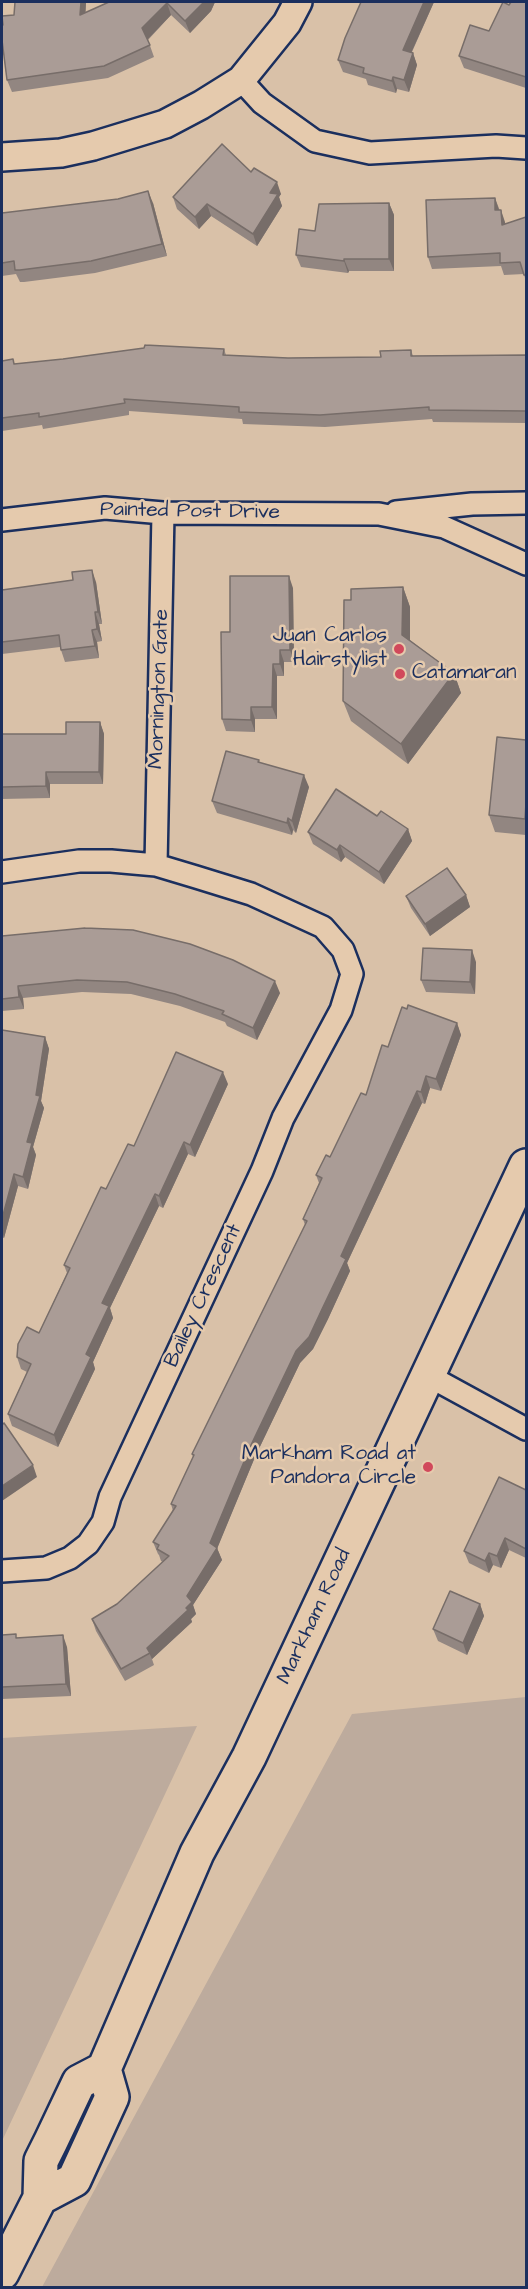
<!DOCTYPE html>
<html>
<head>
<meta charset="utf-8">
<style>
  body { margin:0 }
  #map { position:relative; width:528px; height:2289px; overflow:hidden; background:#d9c1a8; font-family:"Architects Daughter",sans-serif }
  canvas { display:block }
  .frame { position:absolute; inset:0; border:3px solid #1b2f5e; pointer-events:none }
</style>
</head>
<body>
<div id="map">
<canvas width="528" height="2289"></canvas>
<div class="frame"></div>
</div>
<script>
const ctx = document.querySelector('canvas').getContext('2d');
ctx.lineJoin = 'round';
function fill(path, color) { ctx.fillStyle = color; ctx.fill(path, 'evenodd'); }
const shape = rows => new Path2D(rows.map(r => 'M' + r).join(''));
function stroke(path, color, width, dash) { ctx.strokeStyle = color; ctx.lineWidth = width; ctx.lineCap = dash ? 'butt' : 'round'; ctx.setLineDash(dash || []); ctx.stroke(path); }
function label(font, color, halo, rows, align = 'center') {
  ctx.font = font + ' "Architects Daughter",sans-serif'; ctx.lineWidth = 5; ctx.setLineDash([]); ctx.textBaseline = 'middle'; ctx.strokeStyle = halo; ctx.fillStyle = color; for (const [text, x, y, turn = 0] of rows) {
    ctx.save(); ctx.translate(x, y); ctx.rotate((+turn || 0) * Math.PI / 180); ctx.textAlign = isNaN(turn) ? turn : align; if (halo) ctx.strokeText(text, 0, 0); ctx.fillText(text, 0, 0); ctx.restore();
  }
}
fill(shape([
  [526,1697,526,2287,42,2287,352,1714],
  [197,1726,2,2141,2,1738]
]), '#bdab9d');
const minor = shape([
  [241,80,262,103,315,141,370,153,496,146,526,148],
  [396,512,472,504,526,503],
  [2,520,105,508,163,513,379,514,444,527,526,564],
  [156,865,163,513],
  [2,872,79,861,111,861,156,865,196,877,251,894,323,927,343,950,352,974,341,1010,283,1118,262,1171,110,1497,103,1522,88,1544,70,1558,46,1568,2,1571],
  [427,1375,526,1429]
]);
const tertiary = shape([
  [2,157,61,153,93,146,165,124,201,105,241,80,287,23,298,2]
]);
const primary = shape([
  [40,2198,74,2180,112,2097,104,2069],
  [2,2273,40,2198,41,2161,51,2141,79,2082,104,2069,197,1853,249,1757,526,1166]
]);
stroke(minor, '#1b2f5e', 26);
stroke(tertiary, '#1b2f5e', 32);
stroke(primary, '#1b2f5e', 38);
stroke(minor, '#e5caad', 21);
stroke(tertiary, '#e5caad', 27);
stroke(primary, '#e5caad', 33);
fill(shape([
  [86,2,85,13,109,2,215,2,211,11,190,33,171,15,148,40,154,57,108,78,12,92,7,80,3,25,14,15],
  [361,2,434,2,412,52,413,53,417,65,409,92,397,89,396,93,368,85,366,79,343,72,338,60],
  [526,2,526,88,464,68,459,56,489,31,509,5],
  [251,172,281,194,279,197,282,206,257,246,211,216,199,229,177,209,173,197],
  [495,198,505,224,526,217,526,282,524,274,504,275,501,266,432,269,428,257],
  [153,203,167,256,95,273,24,282,20,282,16,274,2,276,2,213],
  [389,203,394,215,394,271,349,271,348,273,301,267,296,255,315,231],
  [224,349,226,355,288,358,381,357,411,350,413,356,526,355,526,423,433,422,432,419,325,427,243,424,242,419,129,411,129,415,43,429,42,425,2,431,2,361,15,364],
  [96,582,102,624,99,624,102,641,97,642,99,658,65,662,60,647,2,654,2,590],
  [403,587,410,607,410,640,454,673,461,693,408,764,351,721,343,701,351,600],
  [293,588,294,662,284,662,284,676,277,676,277,719,255,719,255,732,226,731,222,719,230,632],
  [100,722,104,734,103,784,50,784,50,798,2,799,2,734,66,734],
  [526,740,526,835,495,832,489,815],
  [259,760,260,763,309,787,296,833,293,830,292,835,217,813,212,801],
  [408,829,412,841,384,884,345,857,341,862,313,844,308,832],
  [466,895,470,907,430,936,411,908,406,896],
  [2,936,280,993,257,1040,227,1026,225,1022,180,1006,131,994,82,992,23,998,24,1009,2,1011],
  [476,962,475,994,426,992,421,980],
  [457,1023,461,1035,441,1091,430,1088,425,1104,422,1103,347,1263,350,1271,328,1319,313,1349,300,1363,255,1457,217,1548,222,1560,193,1605,196,1614,191,1619,192,1622,152,1659,154,1665,125,1681,96,1631,92,1619,117,1604,163,1562,161,1561,159,1555,158,1554,153,1542,173,1511,171,1504,193,1457,192,1454,305,1225,303,1219,319,1183,316,1175,330,1157,366,1095,388,1047],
  [2,1030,45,1037,49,1049,41,1101,44,1108,33,1147,36,1155,28,1189,18,1186,4,1238,2,1237],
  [228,1084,195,1157,188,1154,163,1208,159,1206,110,1308,113,1318,93,1362,95,1369,58,1447,12,1426,8,1414,27,1372,21,1369,17,1357,39,1333,67,1273,64,1265,106,1189,134,1146],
  [526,1490,526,1558,509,1550,501,1568,493,1565,489,1573,469,1563,464,1551],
  [480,1604,484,1616,467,1655,438,1641,433,1629],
  [2,1635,67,1647,71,1696,2,1699]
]), '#928681');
fill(shape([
  [81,2,86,2,85,27,80,15],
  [204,2,215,2,211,11,190,33,185,21],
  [424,2,434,2,407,62,403,50],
  [167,3,171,15,147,40,142,28],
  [413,53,417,65,409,92,404,80],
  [393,77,397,89,396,93,392,81],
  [277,182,281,194,279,197,282,206,257,246,253,234,270,193],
  [148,191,153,203,167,256,162,244],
  [495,198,499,210,495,210],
  [389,203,394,215,394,271,389,259],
  [207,204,211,216,199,229,195,217],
  [501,210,505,222,506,237,502,225],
  [344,259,349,271,348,273,344,261],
  [92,570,96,582,102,624,98,612],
  [289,576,293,588,294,662,290,650],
  [403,587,410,607,410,655,402,635],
  [95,612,99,624,102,641,97,629],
  [92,630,97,642,99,658,95,646],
  [280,650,284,662,284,676,280,664],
  [273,664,277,676,277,719,272,707],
  [454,673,461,693,408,764,401,744],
  [251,707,255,719,255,732,251,720],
  [100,722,104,734,103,784,99,772],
  [46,772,50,784,50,798,46,786],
  [304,775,309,787,296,833,292,821],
  [288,818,293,830,292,835,287,823],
  [408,829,412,841,384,884,379,872],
  [340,845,345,857,341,862,337,850],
  [466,895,470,907,430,936,425,924],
  [472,950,476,962,475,994,470,982],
  [275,981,280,993,257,1040,253,1028],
  [18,986,23,998,24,1009,19,997],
  [457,1023,461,1035,441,1091,436,1079],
  [45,1037,49,1049,41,1101,44,1108,33,1147,36,1155,28,1189,23,1177,27,1142,36,1095],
  [223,1072,228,1084,195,1157,190,1145],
  [426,1076,430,1088,425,1104,421,1092],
  [417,1091,422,1103,347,1263,350,1271,328,1319,313,1349,300,1363,255,1457,217,1549,217,1548,222,1560,193,1605,196,1614,191,1619,192,1622,152,1659,147,1648,186,1608,187,1596,251,1445,341,1256],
  [184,1142,188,1154,163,1208,159,1196],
  [14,1174,18,1186,4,1238,2,1231,2,1219],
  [155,1194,159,1206,110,1308,113,1318,93,1362,95,1369,58,1447,54,1435,86,1354,102,1303],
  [33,1465,37,1477,2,1501,2,1486],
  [505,1538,509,1550,501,1568,497,1556],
  [489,1553,493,1565,489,1573,485,1561],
  [480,1604,484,1616,467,1655,463,1643],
  [63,1635,67,1647,71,1696,66,1684]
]), '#776d69');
const building = shape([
  [15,2,81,2,80,15,109,2,204,2,185,21,167,3,142,28,150,45,104,66,7,80,2,40,2,25,3,25,2,16,14,15,15,2],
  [361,2,424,2,403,50,413,53,404,80,393,77,392,81,363,73,364,68,338,60,345,38,361,2],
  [503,2,509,5,511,2,526,2,526,77,459,56,470,25,489,31,503,2],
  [222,144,251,172,254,168,277,182,270,193,278,194,253,234,207,204,195,217,173,197,222,144],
  [148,191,162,244,91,261,20,270,15,270,14,261,2,263,2,213,118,199,148,191],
  [495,198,495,210,501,210,502,225,526,217,526,275,524,275,520,262,500,263,500,253,428,257,426,200,495,198],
  [389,203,389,259,344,259,344,261,296,255,299,229,315,231,319,204,389,203],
  [145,345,224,349,223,355,288,358,381,357,380,351,411,350,411,356,526,355,526,411,429,410,429,407,320,415,239,412,239,407,124,399,125,403,39,417,39,413,2,418,2,361,13,359,14,364,63,359,144,348,145,345],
  [92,570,98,612,95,612,97,629,92,630,95,646,61,650,59,635,2,642,2,590,73,580,72,572,92,570],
  [230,576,289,576,290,650,280,650,280,664,273,664,272,707,251,707,251,720,222,719,221,632,230,632,230,576],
  [403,587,402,635,454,673,401,744,343,701,344,600,351,600,351,589,403,587],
  [66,722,100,722,99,772,46,772,46,786,2,787,2,734,66,734,66,722],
  [497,737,526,740,526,803,525,819,489,815,497,737],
  [226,751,259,760,258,762,304,775,292,821,288,818,287,823,212,801,226,751],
  [336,789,377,816,381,811,408,829,379,872,340,845,337,850,308,832,336,789],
  [447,868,466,895,425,924,406,896,447,868],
  [85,928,133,930,190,944,233,960,275,981,253,1028,222,1014,224,1011,175,994,127,982,77,980,18,986,19,997,2,999,2,936,85,928],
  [423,948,472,950,470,982,421,980,423,948],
  [408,1005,457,1023,436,1079,426,1076,421,1092,417,1091,341,1256,346,1259,323,1307,309,1337,296,1351,251,1445,210,1543,217,1548,187,1596,192,1602,186,1608,188,1610,147,1648,150,1653,121,1669,92,1619,117,1604,169,1556,157,1549,159,1545,153,1542,176,1506,171,1504,194,1455,192,1454,307,1221,303,1219,322,1178,316,1175,326,1155,330,1157,361,1093,366,1095,382,1045,388,1047,402,1007,407,1009,408,1005],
  [2,1030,45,1037,36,1095,40,1096,27,1142,32,1143,23,1177,14,1174,2,1219,2,1030],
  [176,1052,223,1072,190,1145,184,1142,159,1196,155,1194,102,1303,109,1306,86,1354,91,1357,54,1435,8,1414,31,1364,17,1357,18,1344,27,1327,39,1333,70,1268,64,1265,101,1187,106,1189,128,1144,134,1146,176,1052],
  [4,1423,33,1465,2,1486,2,1425,4,1423],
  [499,1477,526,1490,526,1549,505,1538,497,1556,489,1553,485,1561,464,1551,499,1477],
  [450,1591,480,1604,463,1643,433,1629,450,1591],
  [16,1634,16,1638,63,1635,66,1684,2,1687,2,1635,16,1634]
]);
fill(building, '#aa9c96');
stroke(building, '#776d69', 1.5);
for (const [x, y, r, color] of [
  [399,649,6,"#d1495b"],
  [400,674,6,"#d1495b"],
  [428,1467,6,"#d1495b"]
]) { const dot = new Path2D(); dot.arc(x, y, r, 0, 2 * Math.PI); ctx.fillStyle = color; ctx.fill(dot); stroke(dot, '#e5caad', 2); }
label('21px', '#1b2f5e', '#e5caad', [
  ["Painted Post Drive",190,512,1],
  ["Mornington Gate",160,689,-88],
  ["Bailey Crescent",204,1296,-65],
  ["Markham Road",315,1617,-65]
]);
label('21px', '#1b2f5e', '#e5caad', [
  ["Juan Carlos",387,637],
  ["Hairstylist",387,661],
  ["Catamaran",412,674,"left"],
  ["Markham Road at",416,1455],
  ["Pandora Circle",416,1479]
], 'right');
</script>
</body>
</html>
